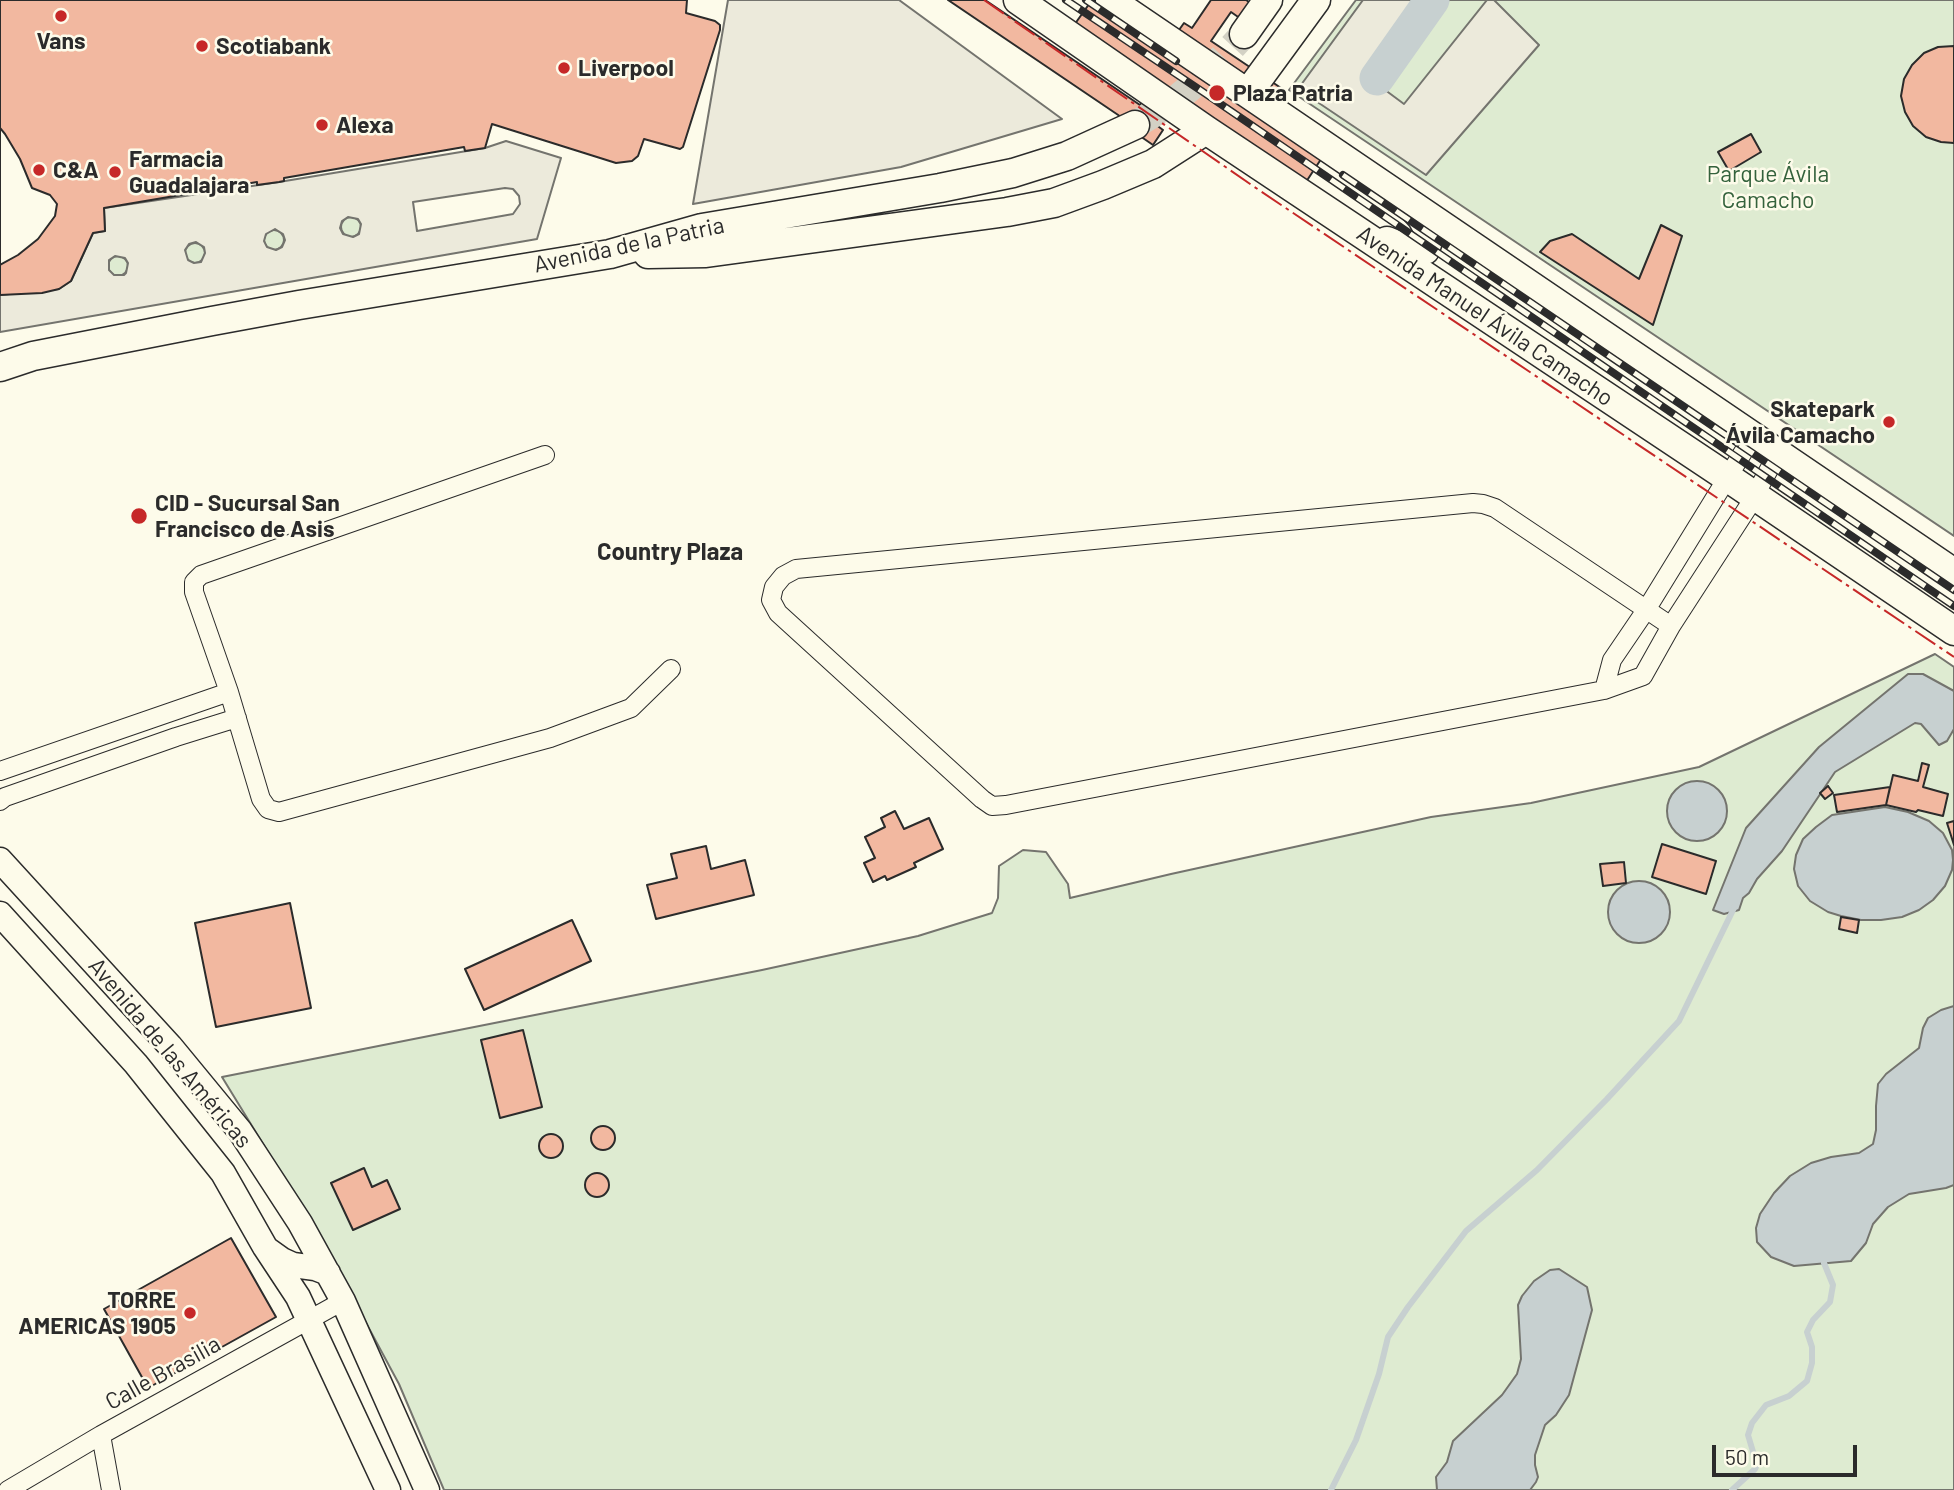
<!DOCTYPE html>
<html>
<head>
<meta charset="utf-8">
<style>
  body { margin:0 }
  #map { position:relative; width:1954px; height:1490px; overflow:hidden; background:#fdfbea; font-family:Barlow,sans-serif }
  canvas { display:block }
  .scale { position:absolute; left:1712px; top:1445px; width:145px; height:32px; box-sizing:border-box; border:4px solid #2b2b2b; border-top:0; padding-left:9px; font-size:21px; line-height:24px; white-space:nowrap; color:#2b2b2b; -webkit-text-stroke:5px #fdfbea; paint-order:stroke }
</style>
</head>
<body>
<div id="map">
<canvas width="1954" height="1490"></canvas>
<div class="scale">50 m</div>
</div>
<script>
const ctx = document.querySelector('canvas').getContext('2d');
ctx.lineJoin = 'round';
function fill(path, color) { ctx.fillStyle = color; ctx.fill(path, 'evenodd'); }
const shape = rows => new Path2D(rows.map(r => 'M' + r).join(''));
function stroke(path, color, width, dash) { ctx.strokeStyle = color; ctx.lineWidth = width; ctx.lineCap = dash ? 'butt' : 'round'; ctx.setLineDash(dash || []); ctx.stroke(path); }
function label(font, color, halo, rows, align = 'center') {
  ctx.font = font + ' Barlow,sans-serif'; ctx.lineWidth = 5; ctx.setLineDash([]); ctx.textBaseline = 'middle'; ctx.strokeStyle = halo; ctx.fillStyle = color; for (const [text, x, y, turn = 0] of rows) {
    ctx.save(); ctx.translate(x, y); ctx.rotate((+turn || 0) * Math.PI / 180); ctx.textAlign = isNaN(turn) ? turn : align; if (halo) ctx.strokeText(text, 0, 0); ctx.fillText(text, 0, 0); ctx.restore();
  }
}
const green = shape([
  [1356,0,1954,0,1954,536,1289,90,1356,0],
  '341 227a10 10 0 1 1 20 0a10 10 0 1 1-20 0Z',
  '264 240a10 10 0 1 1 20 0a10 10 0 1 1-20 0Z',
  '185 253a10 10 0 1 1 20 0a10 10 0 1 1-20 0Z',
  '108 266a10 10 0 1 1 20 0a10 10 0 1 1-20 0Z',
  [1935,654,1954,667,1954,1490,444,1490,399,1384,317,1232,222,1077,762,970,918,936,992,913,998,898,999,866,1023,850,1046,852,1068,884,1070,898,1171,874,1431,817,1531,803,1699,767,1935,654]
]);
fill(green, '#deebd1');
stroke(green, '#74746e', 2);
const parking = shape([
  [728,0,899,0,1062,119,901,167,693,204,728,0],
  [1363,0,1423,0,1369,78,1404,104,1487,0,1494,0,1539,45,1426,175,1298,89,1363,0],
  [506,141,561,158,537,239,0,332,0,295,59,289,71,281,93,233,105,231,104,208,279,182,485,148,506,141],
  [505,188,513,189,519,196,520,204,513,214,417,231,413,202,505,188],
  [348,217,358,219,361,224,359,234,353,237,343,234,340,228,342,221,348,217],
  [275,229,283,234,285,240,282,247,276,250,267,247,264,241,266,234,275,229],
  [196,242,204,247,205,253,201,262,194,263,188,260,185,250,189,244,196,242],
  [115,256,125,258,128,263,126,273,124,275,114,275,109,270,109,260,115,256]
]);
fill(parking, '#eceadb');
stroke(parking, '#74746e', 2);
const water = shape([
  [1425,0,1449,0,1402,64,1388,62,1389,54,1425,0],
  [1908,674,1923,674,1954,691,1954,729,1947,741,1939,745,1921,724,1915,723,1835,772,1782,851,1757,879,1749,893,1743,898,1739,910,1724,914,1713,910,1746,828,1819,747,1908,674],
  '1667 811a30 30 0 1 1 60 0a30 30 0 1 1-60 0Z',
  [1885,807,1908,812,1929,821,1943,833,1952,850,1953,860,1952,870,1945,886,1933,900,1919,910,1902,917,1881,920,1861,920,1841,916,1828,912,1810,901,1798,886,1794,869,1796,855,1803,839,1816,827,1832,815,1885,807],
  '1608 912a31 31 0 1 1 62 0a31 31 0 1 1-62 0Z',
  [1954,1006,1954,1185,1946,1188,1909,1194,1888,1207,1873,1224,1866,1243,1851,1261,1794,1266,1771,1257,1757,1242,1756,1228,1760,1214,1774,1193,1790,1176,1811,1163,1831,1157,1859,1153,1873,1144,1876,1130,1876,1106,1878,1084,1886,1074,1919,1048,1923,1028,1928,1018,1941,1010,1954,1006],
  [1559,1269,1587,1287,1592,1310,1569,1395,1556,1415,1545,1425,1535,1455,1535,1465,1538,1477,1536,1482,1530,1490,1437,1490,1436,1477,1447,1462,1453,1441,1502,1395,1517,1374,1521,1359,1518,1305,1522,1296,1534,1281,1550,1270,1559,1269]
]);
fill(water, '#c7d0d0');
stroke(water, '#74746e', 2);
stroke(shape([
  [1331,1490,1356,1440,1379,1374,1388,1337,1408,1307,1466,1231,1537,1170,1607,1099,1679,1021,1735,906],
  [1732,1490,1755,1469,1759,1461,1754,1455,1748,1435,1752,1423,1766,1405,1789,1396,1807,1381,1812,1363,1812,1347,1807,1332,1813,1320,1830,1302,1833,1285,1824,1263]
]), '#c7d0d0', 6);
stroke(shape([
  [1377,78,1432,0]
]), '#c7d0d0', 35);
const building = shape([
  [0,0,687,0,686,13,715,21,720,25,720,30,683,147,680,149,644,139,638,156,632,161,616,163,492,124,485,148,465,151,464,147,284,178,284,181,279,182,257,185,257,182,104,208,105,231,93,233,71,281,59,289,42,293,0,295,0,0],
  [948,0,985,0,1140,105,1150,89,1072,28,1092,0,1120,0,1174,37,1184,23,1192,28,1211,0,1246,0,1252,4,1241,19,1231,12,1211,41,1287,92,1277,107,1331,144,1304,185,1163,112,1155,124,1163,130,1153,145,1127,127,1130,123,948,0],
  [1954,46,1954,143,1941,142,1926,137,1913,126,1905,112,1901,96,1904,79,1912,65,1924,53,1938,47,1954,46],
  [0,128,5,134,20,159,32,188,50,195,57,204,55,216,38,239,18,255,0,265,0,128],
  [1751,134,1761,152,1729,171,1718,152,1751,134],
  [1661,225,1682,236,1653,325,1540,252,1550,241,1572,234,1639,279,1661,225],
  [1922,763,1929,765,1923,787,1948,794,1943,816,1918,810,1916,812,1886,805,1893,775,1918,781,1922,763],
  [1828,786,1833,793,1825,799,1820,793,1828,786],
  [1890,787,1886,805,1837,812,1834,795,1890,787],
  [895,811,904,829,929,818,943,849,914,863,916,867,887,880,885,876,873,882,864,863,875,858,865,837,885,827,881,818,895,811],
  [1954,821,1954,845,1947,823,1954,821],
  [1662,844,1716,861,1706,894,1652,877,1662,844],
  [706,846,711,869,745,860,754,895,656,919,647,885,677,878,671,854,706,846],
  [1624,862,1626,883,1603,886,1600,864,1624,862],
  [290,903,311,1008,216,1027,195,923,290,903],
  [1841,917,1859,920,1857,933,1839,929,1841,917],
  [572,920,591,961,484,1010,465,969,572,920],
  [523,1030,542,1107,500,1118,481,1040,523,1030],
  '591 1138a12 12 0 1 1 24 0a12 12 0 1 1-24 0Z',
  '539 1146a12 12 0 1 1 24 0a12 12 0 1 1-24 0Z',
  [364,1168,372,1187,387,1180,400,1209,353,1230,331,1183,364,1168],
  '585 1185a12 12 0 1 1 24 0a12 12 0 1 1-24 0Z',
  [231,1238,276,1317,148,1388,104,1309,231,1238]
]);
fill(building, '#f2b8a0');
stroke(building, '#2b2b2b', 2);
stroke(shape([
  [1135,125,1175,100,1208,73,1244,34]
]), '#d3d1c4', 28, [28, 14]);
const minor = shape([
  [545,455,201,575,194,582,194,592,229,692,261,799,268,809,279,812,550,738,631,708,671,669],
  [1671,626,1495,508,1483,504,1473,503,796,569,783,576,774,587,771,600,778,613,982,799,992,806,1006,805,1604,690,1643,676,1671,626,1750,504,1778,453],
  [1604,690,1612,660,1646,610,1753,436],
  [0,771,229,692],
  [0,801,5,797,176,737,237,718],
  [101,1435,111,1490],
  [8,1490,101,1435,343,1301]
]);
const secondary = shape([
  [0,860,170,1046,240,1131,300,1223,343,1301,427,1490],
  [0,914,136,1064,223,1173,265,1247,298,1297,388,1490],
  [268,1250,282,1260,293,1265,315,1268,328,1273]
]);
const primary = shape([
  [1018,0,1206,130,1727,477,1954,631],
  [1110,0,1954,573],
  [1244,34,1268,0],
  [1248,93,1316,0],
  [1387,241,1414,252,1419,252,1425,250,1429,238,1428,229,1422,218,1413,208],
  [648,254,706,253,1007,212,1054,203,1103,185,1153,164,1206,130],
  [0,367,33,356,212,321,299,305,610,254,702,228,940,188,1013,173,1067,156,1135,125]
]);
stroke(minor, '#2b2b2b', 20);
stroke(secondary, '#2b2b2b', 27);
stroke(primary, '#2b2b2b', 31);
stroke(minor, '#fdfbea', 18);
stroke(secondary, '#fdfbea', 24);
stroke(primary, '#fdfbea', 28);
const rail = shape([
  [1066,0,1206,94,1954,606],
  [1086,0,1176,61],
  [1343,175,1954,590]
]);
stroke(rail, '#2b2b2b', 8);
stroke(rail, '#fdfbea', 5, [16]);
stroke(shape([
  [984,0,1253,186,1954,657]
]), '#c62828', 2, [24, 5, 3.5, 5]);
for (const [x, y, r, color] of [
  [61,16,7,"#c62828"],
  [202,46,7,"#c62828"],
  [564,68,7,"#c62828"],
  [1217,93,9,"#c62828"],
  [322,125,7,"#c62828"],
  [39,170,7,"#c62828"],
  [115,172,7,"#c62828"],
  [1889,422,7,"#c62828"],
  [139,516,9,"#c62828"],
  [190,1313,7,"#c62828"]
]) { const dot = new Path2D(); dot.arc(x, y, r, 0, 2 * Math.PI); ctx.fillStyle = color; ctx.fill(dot); stroke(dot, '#fdfbea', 2.5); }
label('bold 23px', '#2b2b2b', '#fdfbea', [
  ["Vans",61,41,"center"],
  ["Scotiabank",216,46],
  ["Liverpool",578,68],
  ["Plaza Patria",1233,93],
  ["Alexa",336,125],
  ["Farmacia",129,159],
  ["Guadalajara",129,185],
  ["C&A",53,170],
  ["Skatepark",1875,409,"right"],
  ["Ávila Camacho",1875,435,"right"],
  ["CID - Sucursal San",155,503],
  ["Francisco de Asis",155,529],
  ["TORRE",176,1300,"right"],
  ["AMERICAS 1905",176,1326,"right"]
], 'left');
label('23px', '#34623c', '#fdfbea', [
  ["Parque Ávila",1768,174],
  ["Camacho",1768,200]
]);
label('23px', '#2b2b2b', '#fdfbea', [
  ["Avenida de la Patria",629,245,-12],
  ["Avenida Manuel Ávila Camacho",1485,316,34],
  ["Avenida de las Américas",170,1053,50],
  ["Calle Brasilia",163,1373,-29]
]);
label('bold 24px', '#2b2b2b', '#fdfbea', [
  ["Country Plaza",670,552]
]);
</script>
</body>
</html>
